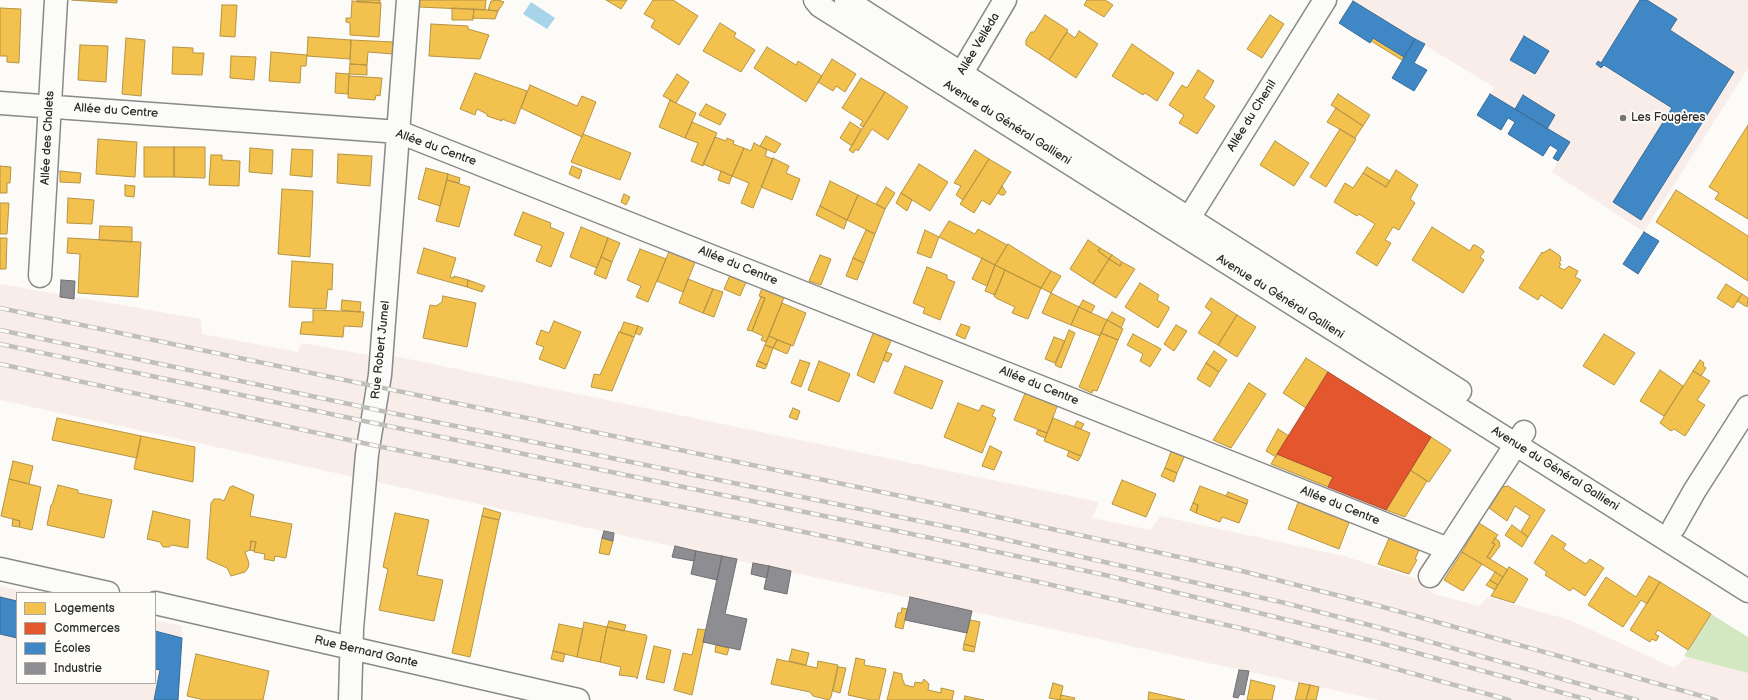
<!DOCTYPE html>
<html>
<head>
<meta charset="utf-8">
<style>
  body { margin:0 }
  #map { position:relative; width:1748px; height:700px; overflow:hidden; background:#fcfbf8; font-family:"Balsamiq Sans",sans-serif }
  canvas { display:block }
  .legend { position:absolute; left:16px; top:592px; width:140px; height:92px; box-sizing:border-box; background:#fdfcf7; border:1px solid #a9a8a5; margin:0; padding:5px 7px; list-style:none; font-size:12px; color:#2b2b2b }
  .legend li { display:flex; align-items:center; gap:8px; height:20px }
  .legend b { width:20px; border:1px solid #a9a8a5 }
</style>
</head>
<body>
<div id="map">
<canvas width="1748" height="700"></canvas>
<ul class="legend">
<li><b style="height:11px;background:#f2c14e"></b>Logements</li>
<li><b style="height:11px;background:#e4572e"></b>Commerces</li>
<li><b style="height:11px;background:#3f88c5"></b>Écoles</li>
<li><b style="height:11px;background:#8d8d92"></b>Industrie</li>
</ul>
</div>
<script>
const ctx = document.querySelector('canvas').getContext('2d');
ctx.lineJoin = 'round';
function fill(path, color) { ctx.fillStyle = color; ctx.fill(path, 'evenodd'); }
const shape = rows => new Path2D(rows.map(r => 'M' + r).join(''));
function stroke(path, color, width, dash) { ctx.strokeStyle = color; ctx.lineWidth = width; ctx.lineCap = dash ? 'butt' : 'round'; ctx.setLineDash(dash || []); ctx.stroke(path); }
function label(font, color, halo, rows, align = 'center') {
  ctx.font = font + ' "Balsamiq Sans",sans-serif'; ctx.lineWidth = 4; ctx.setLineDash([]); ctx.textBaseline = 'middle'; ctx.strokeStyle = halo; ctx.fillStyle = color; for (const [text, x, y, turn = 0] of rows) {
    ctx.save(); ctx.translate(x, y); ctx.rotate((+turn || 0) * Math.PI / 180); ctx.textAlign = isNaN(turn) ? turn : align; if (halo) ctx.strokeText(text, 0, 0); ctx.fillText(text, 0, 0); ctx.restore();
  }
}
fill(shape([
  [1355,0,1748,0,1748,68,1644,232,1552,172,1569,142,1490,94,1494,87,1353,2],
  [0,284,201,319,202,334,298,352,301,343,369,355,369,376,389,380,394,356,1099,502,1092,518,1151,530,1160,516,1344,556,1416,579,1434,594,1479,606,1488,597,1570,620,1674,668,1688,656,1748,671,1748,700,1379,700,0,400],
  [0,586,33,593,17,593,17,683,155,683,155,620,182,626,178,700,0,700]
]), '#f8ede8');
fill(shape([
  [1711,614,1748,637,1748,673,1684,656]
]), '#d3e7c0');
fill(shape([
  [531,2,555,18,547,29,523,14]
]), '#a7d4e9');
const homes = shape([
  [72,0,117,0,117,3,72,0],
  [357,0,380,0,380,3,357,2,357,0],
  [419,0,486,0,485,10,419,7,419,0],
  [498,0,504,2,498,11,488,10,491,1,498,0],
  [606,0,627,0,621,9,606,0],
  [653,0,673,0,698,16,679,45,651,27,655,20,644,14,653,0],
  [1087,0,1105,0,1113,5,1104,17,1084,5,1087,0],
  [352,1,381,3,379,37,350,35,350,23,346,22,346,18,351,18,352,1],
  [222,5,237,5,235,37,220,36,222,5],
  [0,8,21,9,19,63,7,62,7,56,0,56,0,8],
  [452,8,474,9,473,20,452,20,452,8],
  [474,9,488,10,498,11,495,19,473,18,474,9],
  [1045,15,1068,30,1049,60,1026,45,1026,40,1031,32,1034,32,1045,15],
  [1270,15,1284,24,1262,58,1247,49,1270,15],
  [720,23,736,33,734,37,755,50,741,72,703,51,720,23],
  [431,24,468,26,468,29,489,35,480,59,429,56,431,24],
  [1079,31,1098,44,1076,78,1049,60,1067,32,1075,38,1079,31],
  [308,37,351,40,350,59,307,56,308,37],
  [126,38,145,40,141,96,122,94,126,38],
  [1373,38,1404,57,1402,60,1371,41,1373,38],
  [351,40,393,42,393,54,368,52,367,65,350,64,351,40],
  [1132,44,1174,73,1157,101,1145,93,1143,95,1112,76,1132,44],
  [80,45,108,46,106,82,78,80,80,45],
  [173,47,193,48,193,53,204,53,202,75,172,74,173,47],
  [767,47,796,65,798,61,822,76,806,102,754,68,767,47],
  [271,52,307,55,306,66,301,66,300,83,269,81,271,52],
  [231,56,256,57,254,80,230,78,231,56],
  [832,59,856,74,845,92,836,86,833,91,818,82,832,59],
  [350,64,367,65,367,75,349,74,350,64],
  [1198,70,1214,81,1204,98,1215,106,1197,134,1179,123,1184,115,1169,105,1182,85,1187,88,1198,70],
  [336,73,349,74,348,94,335,93,336,73],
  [475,73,527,91,515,124,502,119,502,121,487,116,487,114,477,109,475,115,460,109,475,73],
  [677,74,689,82,676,103,663,96,677,74],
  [349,76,382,78,380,96,376,95,375,100,348,98,349,76],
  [861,78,885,92,863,127,860,125,863,121,842,108,861,78],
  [530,85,577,106,582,96,596,102,582,137,521,108,530,85],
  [885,92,908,107,888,140,872,129,858,151,856,149,853,153,849,150,885,92],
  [1338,94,1370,115,1363,126,1331,105,1338,94],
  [670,100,696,113,685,138,659,127,670,100],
  [706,104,726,114,720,125,699,115,706,104],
  [1336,108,1363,126,1355,138,1327,122,1336,108],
  [692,122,717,133,703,166,691,161,698,143,685,138,692,122],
  [850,122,861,129,852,146,840,138,850,122],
  [1748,125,1748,219,1715,199,1719,193,1709,187,1748,125],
  [1340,129,1356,139,1326,187,1310,177,1340,129],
  [583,134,631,153,620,180,571,162,583,134],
  [766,136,781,144,775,153,760,146,766,136],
  [715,137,726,141,727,138,734,141,733,144,744,148,732,176,703,164,715,137],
  [98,139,137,142,135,177,96,174,98,139],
  [1275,141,1309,163,1294,186,1260,165,1275,141],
  [754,143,767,150,765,156,773,159,753,208,741,203,749,183,732,176,744,148,751,151,754,143],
  [144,147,174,147,174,177,144,177,144,147],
  [174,147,205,147,205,178,174,177,174,147],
  [250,148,273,150,272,174,249,172,250,148],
  [292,149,313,150,312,177,290,175,292,149],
  [975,150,989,159,963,200,956,195,961,186,954,183,975,150],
  [338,154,372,156,370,186,337,183,338,154],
  [211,155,222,155,222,160,240,161,239,186,209,185,211,155],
  [773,158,789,166,786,173,800,179,792,200,761,187,773,158],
  [989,159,1011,172,990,205,982,200,974,213,960,204,989,159],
  [919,164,948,182,930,211,901,193,919,164],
  [0,166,11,167,10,183,7,183,7,193,0,193,0,166],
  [572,166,582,170,579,179,569,174,572,166],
  [1367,167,1390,181,1386,187,1363,173,1367,167],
  [426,168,448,174,440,206,418,199,426,168],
  [1396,170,1418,185,1410,199,1415,203,1399,230,1393,227,1385,240,1391,243,1377,266,1356,253,1375,224,1359,214,1357,216,1334,202,1345,183,1353,188,1363,173,1386,187,1396,170],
  [60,171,81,173,80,183,60,182,60,171],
  [721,171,732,176,729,184,718,180,721,171],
  [448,174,460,178,459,183,447,180,448,174],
  [447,180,470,187,459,227,436,221,447,180],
  [830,181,858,195,847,220,820,206,830,181],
  [125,185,135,186,134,197,125,196,125,185],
  [1002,186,1006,192,1004,195,1001,195,998,193,1002,186],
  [886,187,895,193,885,209,876,204,886,187],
  [282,189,313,191,310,257,278,254,282,189],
  [1676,190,1748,236,1748,281,1656,222,1676,190],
  [901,193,912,200,907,211,896,203,901,193],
  [624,194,630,197,626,205,621,202,624,194],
  [858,195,885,209,875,234,847,220,858,195],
  [68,198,94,200,92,224,67,223,68,198],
  [0,203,9,203,7,234,0,234,0,203],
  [820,206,847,220,844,229,816,215,820,206],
  [523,212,551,223,550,227,564,233,551,267,536,261,542,246,514,235,523,212],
  [949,221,975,234,978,229,1007,245,995,265,939,237,949,221],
  [100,226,132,227,132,242,99,240,100,226],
  [581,227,608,238,597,268,570,257,581,227],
  [1432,227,1470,251,1473,245,1475,245,1483,250,1484,252,1480,257,1484,260,1463,293,1412,260,1432,227],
  [866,230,875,234,864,263,853,258,866,230],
  [925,230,939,237,931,258,917,253,925,230],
  [0,238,7,238,6,269,0,269,0,238],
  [68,238,141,242,138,297,78,293,80,254,67,253,68,238],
  [608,238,620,243,612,262,601,257,608,238],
  [1088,240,1100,248,1098,251,1109,259,1093,284,1070,269,1088,240],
  [1008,244,1051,271,1041,288,995,265,1008,244],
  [424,248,456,258,450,277,454,278,454,276,468,280,467,287,417,273,424,248],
  [1100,248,1112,255,1109,259,1098,251,1100,248],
  [640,249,666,259,648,302,636,297,641,286,627,280,640,249],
  [670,249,696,260,683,292,657,281,670,249],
  [1550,249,1560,256,1561,260,1559,263,1561,264,1559,267,1564,270,1569,266,1578,271,1575,277,1581,280,1562,309,1541,295,1538,300,1519,288,1542,252,1543,253,1550,249],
  [820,255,831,259,821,285,809,281,820,255],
  [1112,255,1122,262,1120,266,1109,259,1112,255],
  [601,257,612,262,606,279,594,274,601,257],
  [853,258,864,263,857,280,846,276,853,258],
  [982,258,995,265,987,286,972,279,982,258],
  [1109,259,1120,266,1122,262,1135,269,1116,298,1093,284,1109,259],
  [292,261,333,264,332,290,328,289,326,309,289,307,292,261],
  [995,265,1005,270,995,295,985,291,995,265],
  [927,267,947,275,947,279,955,282,940,320,923,313,925,308,913,303,927,267],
  [1005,270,1041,288,1028,319,1012,313,1015,307,996,298,994,296,1005,270],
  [1051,271,1061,276,1051,293,1041,288,1051,271],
  [731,273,747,280,740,296,724,289,731,273],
  [688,279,713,289,703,313,679,303,688,279],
  [468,280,485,286,482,292,467,287,468,280],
  [1140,283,1159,295,1157,300,1169,307,1169,309,1158,328,1125,307,1140,283],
  [1726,284,1742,294,1733,308,1717,298,1726,284],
  [763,286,785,295,766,342,761,340,763,336,752,331,765,298,759,296,763,286],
  [713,289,723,292,714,317,703,313,713,289],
  [1051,293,1079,307,1071,325,1042,313,1051,293],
  [1742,294,1748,298,1747,307,1737,301,1742,294],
  [443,296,476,303,467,347,423,338,430,305,436,306,442,302,443,296],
  [761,297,765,298,752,331,747,330,761,297],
  [1211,298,1237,315,1218,345,1198,333,1212,312,1205,307,1211,298],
  [342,300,361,302,360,312,341,310,342,300],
  [1083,300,1095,306,1091,313,1079,307,1083,300],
  [782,303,806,313,793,346,769,336,782,303],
  [1079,307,1107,320,1100,336,1071,325,1079,307],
  [313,310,364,312,362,327,344,326,343,337,300,334,302,322,313,322,313,310],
  [1112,312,1125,319,1121,328,1107,320,1112,312],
  [1237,315,1256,327,1237,357,1218,345,1237,315],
  [1107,320,1123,329,1118,340,1101,333,1107,320],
  [554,321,581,332,565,369,539,359,544,347,536,344,541,330,549,333,554,321],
  [624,322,638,326,634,337,620,332,624,322],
  [961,324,970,327,965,339,956,335,961,324],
  [1176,325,1187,331,1174,351,1164,344,1176,325],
  [638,326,643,328,640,335,635,333,638,326],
  [1069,330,1075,333,1061,368,1055,365,1069,330],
  [874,331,892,338,874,383,857,375,874,331],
  [619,332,634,337,612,391,591,387,594,374,600,375,619,332],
  [1101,333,1118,340,1097,391,1093,390,1092,393,1079,387,1101,333],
  [1133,334,1161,349,1150,367,1140,361,1143,354,1127,345,1133,334],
  [1604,334,1635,353,1614,385,1583,366,1604,334],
  [769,336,777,340,773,348,765,345,769,336],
  [1054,337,1065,341,1055,363,1045,359,1054,337],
  [777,340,791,345,787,354,773,348,777,340],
  [765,345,773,348,767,365,758,361,765,345],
  [1214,351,1227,360,1219,372,1206,363,1214,351],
  [886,352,892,354,888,362,883,360,886,352],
  [1306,358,1328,372,1306,408,1283,393,1306,358],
  [800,360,810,363,801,387,791,383,800,360],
  [1700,360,1704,363,1703,366,1706,368,1701,376,1693,371,1700,360],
  [758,361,767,365,765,369,756,366,758,361],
  [819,361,850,374,839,402,808,390,819,361],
  [1206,363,1219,372,1210,387,1197,379,1206,363],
  [905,366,943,381,932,409,894,393,905,366],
  [1660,370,1683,386,1664,416,1640,401,1660,370],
  [1693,371,1710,381,1697,400,1705,405,1685,436,1674,429,1671,431,1660,423,1693,371],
  [1249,383,1266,394,1231,448,1213,440,1249,383],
  [1026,391,1058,404,1047,433,1014,420,1026,391],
  [958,403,979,411,982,405,995,410,992,416,996,418,982,453,944,437,958,403],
  [793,408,800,411,797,420,789,417,793,408],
  [57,418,141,436,137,458,52,440,57,418],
  [1053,418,1090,433,1081,456,1044,441,1053,418],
  [1077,421,1084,424,1081,429,1074,427,1077,421],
  [1278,429,1289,436,1276,457,1266,451,1278,429],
  [1038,430,1047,433,1045,438,1036,434,1038,430],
  [141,436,195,447,193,482,134,469,141,436],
  [1431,437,1451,450,1429,482,1410,470,1431,437],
  [990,446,1002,452,994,470,982,466,990,446],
  [1172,449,1185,455,1177,473,1165,468,1172,449],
  [1069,451,1081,456,1078,461,1067,456,1069,451],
  [1277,454,1333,477,1328,487,1271,464,1277,454],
  [13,461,33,466,29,484,9,479,13,461],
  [1165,468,1177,473,1174,482,1161,476,1165,468],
  [1410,470,1427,481,1405,517,1386,510,1410,470],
  [9,479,41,487,32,530,19,527,20,521,1,516,9,479],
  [1122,480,1156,494,1146,517,1112,504,1122,480],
  [58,485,78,490,78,493,112,500,104,538,47,525,51,505,52,505,58,485],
  [233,486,254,495,250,516,292,524,286,558,275,556,274,561,264,559,265,554,254,552,256,542,251,541,250,550,245,552,249,563,248,568,245,572,231,576,227,568,207,559,211,503,214,499,220,499,224,501,230,487,233,486],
  [1200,486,1247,504,1239,523,1222,517,1220,522,1196,513,1198,505,1193,503,1200,486],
  [1508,486,1545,510,1528,537,1521,531,1530,516,1515,506,1507,521,1489,508,1502,487,1508,486],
  [1228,492,1248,500,1247,504,1226,496,1228,492],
  [1299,500,1350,520,1339,549,1288,529,1299,500],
  [1193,503,1198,505,1196,513,1190,510,1193,503],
  [484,508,501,513,499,520,482,516,484,508],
  [153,511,190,520,188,548,172,545,169,547,163,547,160,542,147,539,153,511],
  [395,513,429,520,417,575,443,580,434,621,379,610,388,569,383,567,395,513],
  [482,516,499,520,470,657,452,653,482,516],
  [13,519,20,521,19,527,12,526,13,519],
  [1479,523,1498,535,1492,543,1495,544,1487,557,1508,570,1503,577,1462,552,1479,523],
  [1512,525,1528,537,1522,547,1505,535,1512,525],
  [1552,535,1566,544,1563,549,1586,564,1590,559,1604,568,1585,596,1573,588,1570,591,1545,575,1547,572,1534,563,1552,535],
  [1390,536,1420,548,1415,559,1417,560,1409,574,1378,564,1390,536],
  [602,538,613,541,609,555,599,553,602,538],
  [1495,538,1499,541,1500,546,1490,559,1487,557,1495,544,1492,543,1495,538],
  [251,541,256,542,254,551,250,550,251,541],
  [1462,552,1482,564,1463,591,1444,580,1462,552],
  [1509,567,1528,579,1514,603,1491,596,1509,567],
  [1495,572,1503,577,1498,585,1490,580,1495,572],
  [1649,576,1660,582,1647,604,1641,600,1623,627,1588,605,1606,577,1636,597,1649,576],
  [1490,580,1498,585,1495,590,1486,585,1490,580],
  [1660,582,1711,614,1688,650,1658,630,1655,634,1659,636,1656,641,1652,639,1650,642,1630,630,1660,582],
  [902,608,907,609,903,629,895,627,898,613,901,613,902,608],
  [970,620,980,622,975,647,964,644,970,620],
  [609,621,626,625,624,631,607,627,609,621],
  [584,622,607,627,600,662,577,657,584,622],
  [559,624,583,629,577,657,553,651,559,624],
  [607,627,646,635,647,637,637,679,636,677,619,675,621,667,600,662,607,627],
  [698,629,706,630,692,695,674,690,683,653,692,655,698,629],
  [964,644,975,647,974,652,963,650,964,644],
  [716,645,729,648,727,655,715,652,716,645],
  [654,646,671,650,664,683,646,679,654,646],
  [792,649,809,653,806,665,789,661,792,649],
  [553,651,565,654,563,662,551,659,553,651],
  [196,654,269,671,263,700,204,700,187,696,196,654],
  [856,658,865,660,864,665,886,669,879,700,871,700,848,695,856,658],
  [777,659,817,668,818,661,838,665,831,697,829,700,813,696,810,692,771,684,777,659],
  [838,667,846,668,840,693,833,691,838,667],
  [894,672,902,674,902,678,905,685,914,687,915,682,922,683,924,679,929,684,928,690,941,693,941,688,954,691,952,700,887,700,894,672],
  [1251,680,1275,686,1272,700,1247,700,1251,680],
  [1053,683,1063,686,1060,700,1049,698,1053,683],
  [1299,683,1310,685,1306,700,1295,700,1299,683],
  [1310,685,1319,687,1316,700,1306,700,1310,685],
  [1149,692,1185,700,1148,700,1149,692],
  [1061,695,1075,698,1074,700,1060,700,1061,695],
  [965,696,984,700,964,700,965,696]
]);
fill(homes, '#f2c14e');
stroke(homes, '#b69444', 1);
const shops = shape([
  [1328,372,1431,437,1386,510,1328,487,1333,477,1277,454,1328,372]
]);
fill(shops, '#e4572e');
stroke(shops, '#ac4a2d', 1);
const schools = shape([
  [1640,0,1647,0,1677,19,1670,30,1734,72,1641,220,1613,202,1672,108,1604,65,1601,68,1596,64,1598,61,1601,63,1640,0],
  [1353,1,1415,39,1404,57,1373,38,1370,43,1339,23,1353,1],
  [1524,36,1549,51,1535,74,1510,60,1524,36],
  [1415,39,1425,44,1414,63,1427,70,1414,91,1392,78,1415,39],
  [1490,94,1570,142,1558,161,1553,158,1558,150,1550,145,1543,156,1508,134,1515,122,1508,118,1501,130,1477,115,1490,94],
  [1523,95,1555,115,1547,129,1515,109,1523,95],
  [1644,232,1659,241,1638,274,1623,264,1644,232],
  [0,597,17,601,17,638,0,634,0,597],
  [155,631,182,638,178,700,154,700,160,670,155,669,155,631]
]);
fill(schools, '#3f88c5');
stroke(schools, '#396c97', 1);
const industry = shape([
  [61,280,75,281,74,299,60,297,61,280],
  [604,531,614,533,613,541,602,538,604,531],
  [675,546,696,551,694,561,672,557,675,546],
  [696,551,722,556,717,580,691,574,696,551],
  [722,556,737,559,725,614,747,619,740,650,703,642,722,556],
  [753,563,769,566,767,578,751,574,753,563],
  [769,566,791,571,787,594,764,589,769,566],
  [910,597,972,611,967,633,905,620,910,597],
  [1239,670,1249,671,1244,695,1240,694,1238,698,1233,697,1239,670]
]);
fill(industry, '#8d8d92');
stroke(industry, '#707073', 1);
const minor = shape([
  [815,0,820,6,1748,591],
  [846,0,1460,391],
  [954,86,1005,0],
  [0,103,399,132,1448,549,1524,432],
  [1181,231,1325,0],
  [40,276,56,0],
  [1674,527,1695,490,1748,407],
  [0,569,108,593],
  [1430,576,1448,549],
  [155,603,578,700],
  [350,700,352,629,367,454,380,375,408,0]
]);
stroke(minor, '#898987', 25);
stroke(minor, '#fbfbf9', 22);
const rail = shape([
  [0,308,934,503,1238,570,1383,607,1716,700],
  [0,330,382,411,963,530,1100,561,1285,603,1377,627,1637,700],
  [0,344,364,421,960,544,1105,575,1373,641,1589,700],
  [0,364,377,446,738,518,1021,578,1244,629,1360,659,1509,700]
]);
stroke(rail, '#c0bfbc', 4.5);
stroke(rail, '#fdfcf7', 3, [9]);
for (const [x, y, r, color] of [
  [1623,118,4,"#747473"]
]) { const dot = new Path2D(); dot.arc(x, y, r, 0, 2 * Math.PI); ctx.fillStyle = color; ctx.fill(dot); stroke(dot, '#fdfcf7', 1.5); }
label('12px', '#2b2b2b', '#fdfcf7', [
  ["Allée Velléda",979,44,-59],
  ["Allée du Centre",116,111,4],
  ["Allée du Chenil",1252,116,-58],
  ["Avenue du Général Gallieni",1007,123,32],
  ["Allée des Chalets",48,138,-87],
  ["Allée du Centre",436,148,20],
  ["Allée du Centre",738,266,22],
  ["Avenue du Général Gallieni",1280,297,32],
  ["Rue Robert Jumel",381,350,-84],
  ["Allée du Centre",1039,386,22],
  ["Avenue du Général Gallieni",1555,469,32],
  ["Allée du Centre",1340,506,22],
  ["Rue Bernard Gante",366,652,13]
]);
label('12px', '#2b2b2b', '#fdfcf7', [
  ["Les Fougères",1631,118]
], 'left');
</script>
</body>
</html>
